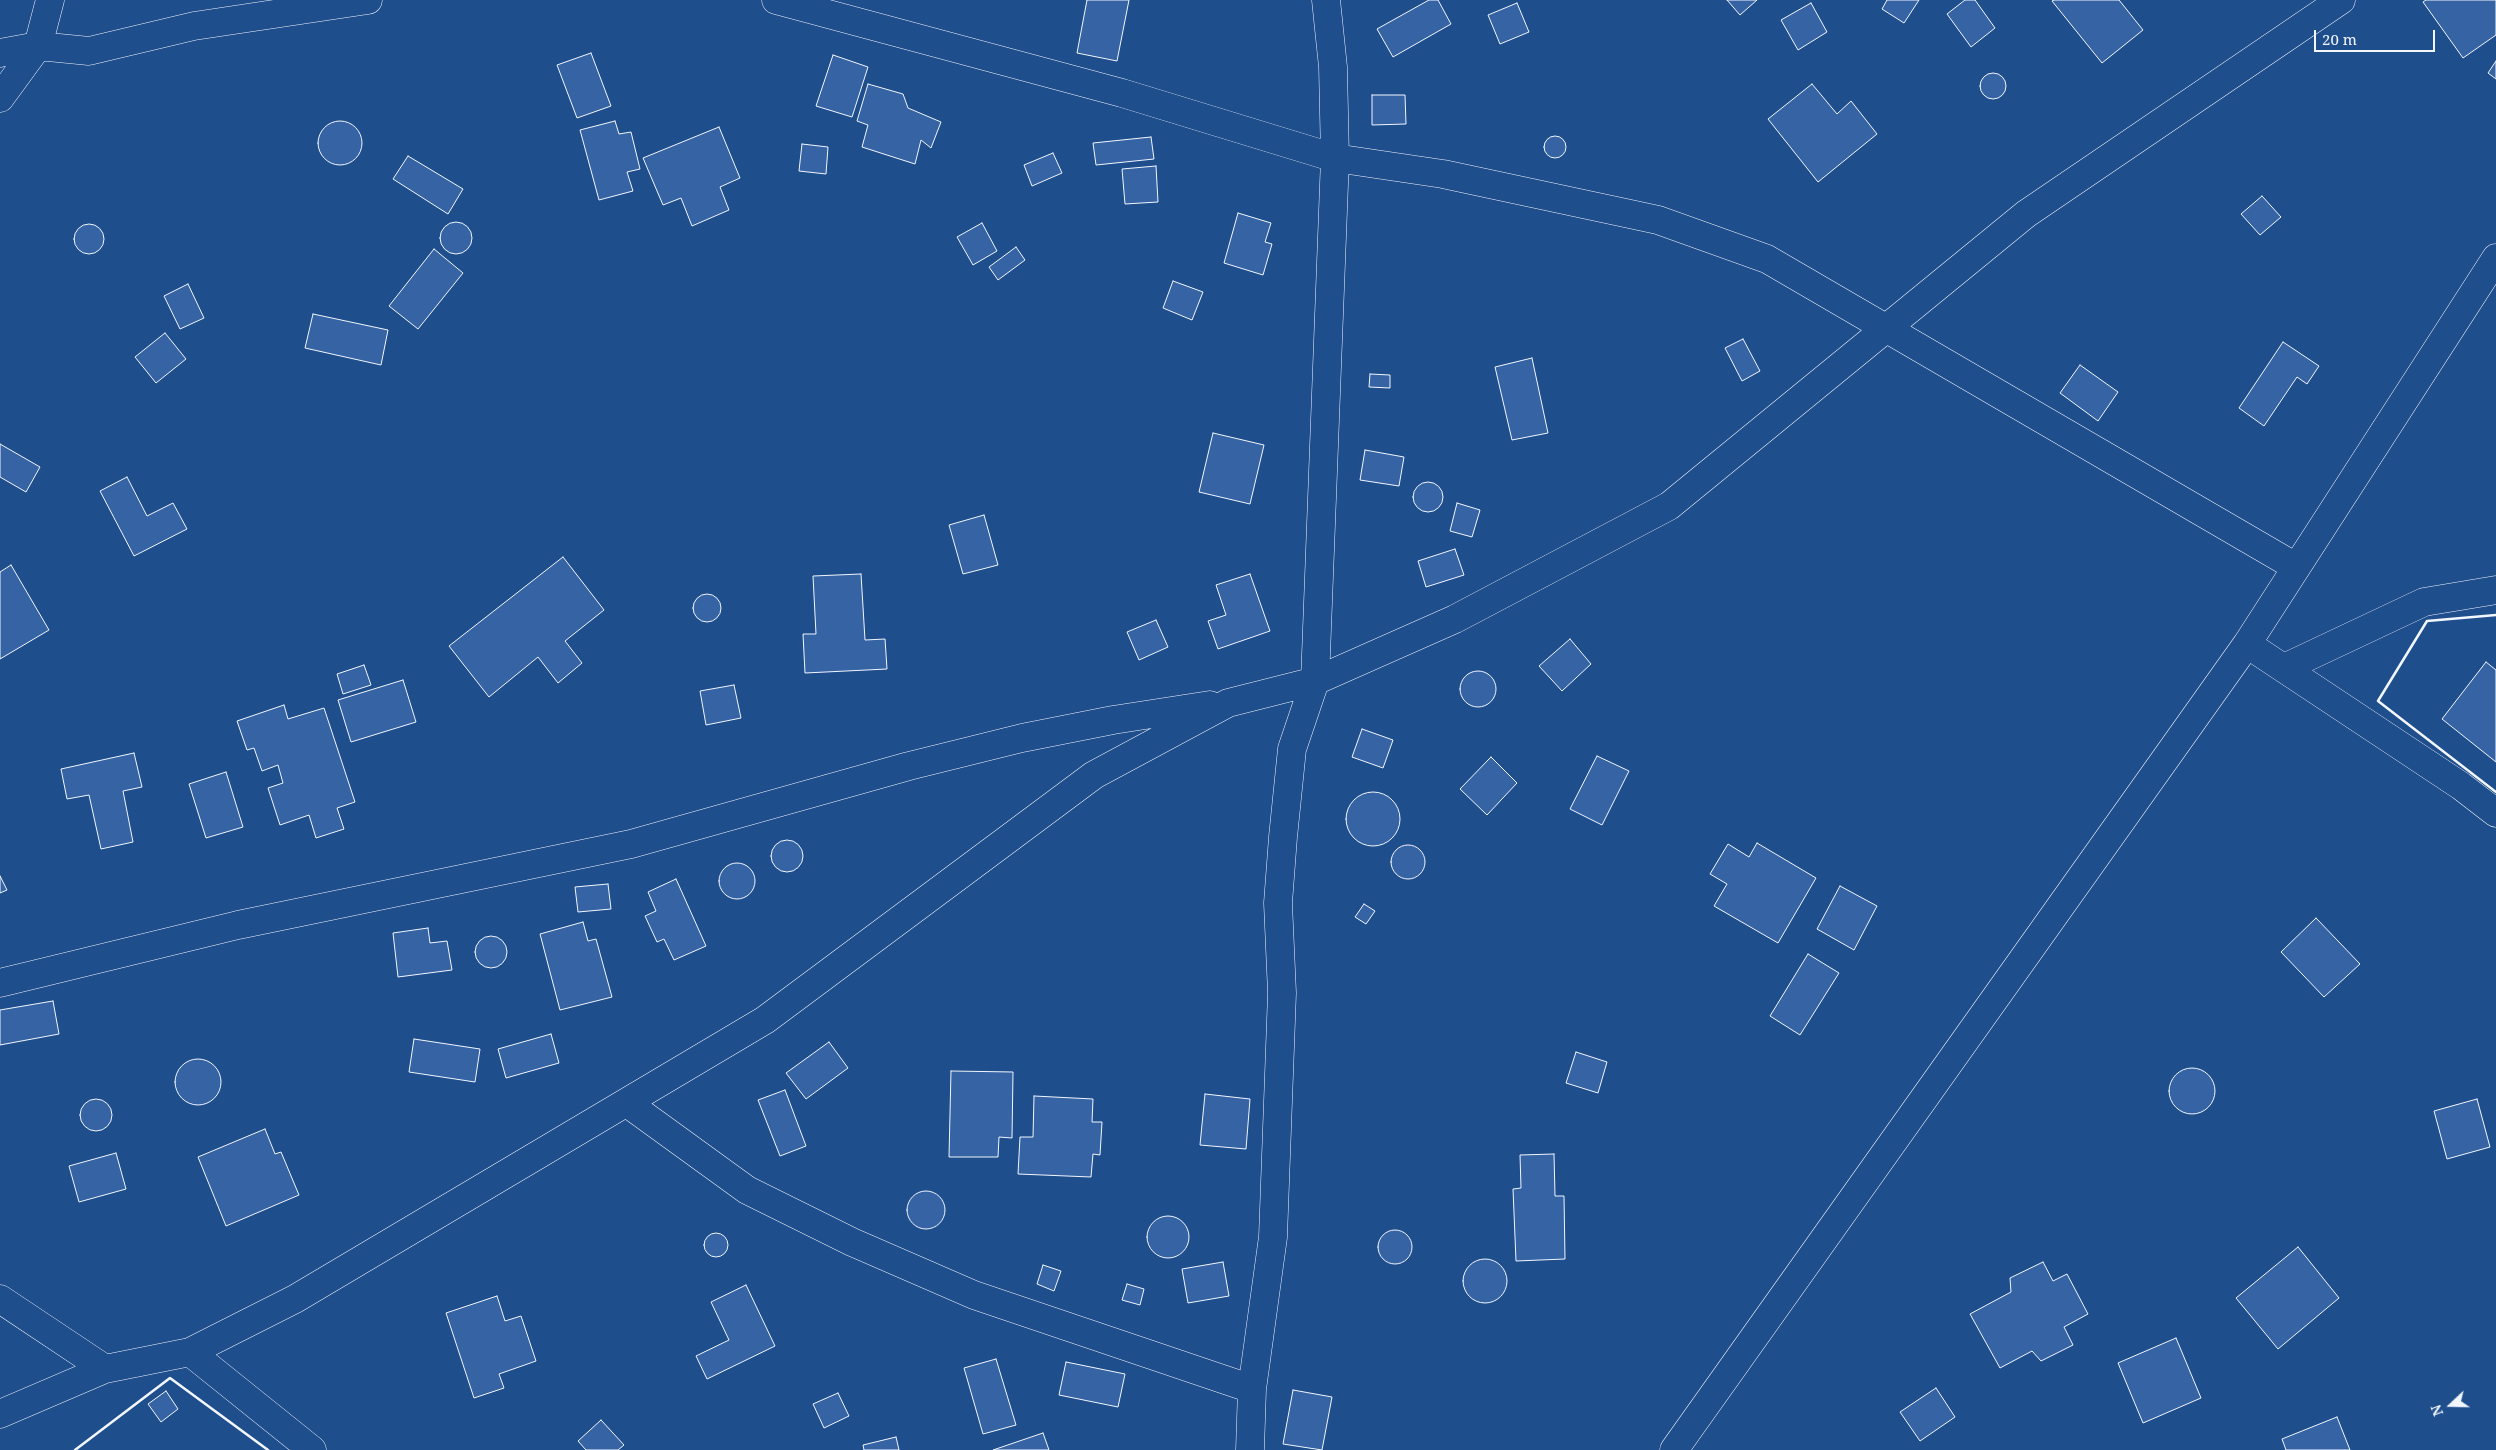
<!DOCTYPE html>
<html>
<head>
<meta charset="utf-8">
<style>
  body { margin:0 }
  #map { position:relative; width:2496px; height:1450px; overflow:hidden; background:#1f4e8c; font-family:"Noto Serif",serif }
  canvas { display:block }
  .north { position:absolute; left:2426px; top:1380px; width:50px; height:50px; -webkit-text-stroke:4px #1f4e8c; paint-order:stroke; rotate:249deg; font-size:14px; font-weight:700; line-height:20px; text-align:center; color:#f2f6ff }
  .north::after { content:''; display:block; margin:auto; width:18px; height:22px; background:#f2f6ff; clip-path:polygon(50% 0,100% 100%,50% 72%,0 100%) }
  .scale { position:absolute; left:2314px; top:30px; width:121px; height:22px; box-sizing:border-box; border:2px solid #f2f6ff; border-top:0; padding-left:6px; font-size:15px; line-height:18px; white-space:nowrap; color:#f2f6ff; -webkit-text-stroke:4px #1f4e8c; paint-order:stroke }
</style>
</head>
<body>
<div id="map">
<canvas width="2496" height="1450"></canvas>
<div class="north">N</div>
<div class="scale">20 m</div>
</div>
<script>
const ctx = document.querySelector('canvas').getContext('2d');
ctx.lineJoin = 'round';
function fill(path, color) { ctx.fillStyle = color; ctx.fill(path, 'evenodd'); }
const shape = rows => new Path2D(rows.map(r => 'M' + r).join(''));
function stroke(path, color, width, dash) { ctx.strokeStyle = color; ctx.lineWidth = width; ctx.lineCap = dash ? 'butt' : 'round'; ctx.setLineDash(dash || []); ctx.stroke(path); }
const building = shape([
  [1087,0,1129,0,1117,61,1077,53,1087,0],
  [1429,0,1438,0,1451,24,1393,57,1377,29,1429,0],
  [1727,0,1757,0,1740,15,1727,0],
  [1887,0,1919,0,1904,23,1882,9,1887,0],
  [1965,0,1975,0,1995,28,1971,47,1947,14,1965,0],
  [2054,0,2119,0,2143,30,2102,63,2052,1,2054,0],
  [2426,0,2496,0,2496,35,2463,58,2423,2,2426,0],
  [1517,3,1529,32,1500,44,1488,15,1517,3],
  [1811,3,1827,32,1798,50,1781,20,1811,3],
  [591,53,611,106,577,118,557,65,591,53],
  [833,55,868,67,852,117,816,106,833,55],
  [2496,61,2496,79,2488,73,2496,61],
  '1980 86a13 13 0 1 1 26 0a13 13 0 1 1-26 0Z',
  [868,84,903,94,908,108,941,122,931,148,921,140,915,164,862,147,868,125,857,121,868,84],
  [1812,84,1837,114,1851,101,1877,134,1818,182,1768,119,1812,84],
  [1372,95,1405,95,1406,124,1372,125,1372,95],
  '318 143a22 22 0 1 1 44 0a22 22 0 1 1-44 0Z',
  [615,121,619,134,631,132,640,169,627,172,633,191,599,200,580,130,615,121],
  [719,127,740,178,720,187,729,210,692,226,681,198,663,205,643,158,719,127],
  '1544 147a11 11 0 1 1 22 0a11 11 0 1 1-22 0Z',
  [1151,137,1154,159,1096,165,1093,143,1151,137],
  [802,144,828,147,826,174,799,171,802,144],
  [1053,153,1062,173,1032,186,1024,165,1053,153],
  [408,156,463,189,448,214,393,179,408,156],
  [1156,166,1158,202,1125,204,1122,169,1156,166],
  [2262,196,2281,217,2260,235,2241,214,2262,196],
  [1238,213,1271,223,1265,242,1272,244,1263,275,1224,263,1238,213],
  '440 238a16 16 0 1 1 32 0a16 16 0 1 1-32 0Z',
  [982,223,997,251,973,265,957,237,982,223],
  '74 239a15 15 0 1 1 30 0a15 15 0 1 1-30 0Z',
  [1016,247,1025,260,998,280,989,267,1016,247],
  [434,249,463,273,418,329,389,306,434,249],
  [1173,281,1203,292,1192,320,1163,308,1173,281],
  [188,284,204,318,180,329,164,296,188,284],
  [313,314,388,330,381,365,305,348,313,314],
  [165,333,186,359,156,383,135,357,165,333],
  [1743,339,1760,371,1742,381,1725,348,1743,339],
  [2283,342,2319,366,2307,384,2297,377,2264,426,2239,408,2283,342],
  [1532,358,1548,433,1512,440,1495,367,1532,358],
  [2080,365,2118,392,2098,421,2060,393,2080,365],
  [1370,374,1390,375,1390,388,1369,387,1370,374],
  [1213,433,1264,445,1250,504,1199,492,1213,433],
  [0,444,40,467,26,492,0,477,0,444],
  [1365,450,1404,457,1399,486,1360,480,1365,450],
  [127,477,147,516,173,503,187,529,134,556,100,491,127,477],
  '1413 497a15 15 0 1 1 30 0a15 15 0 1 1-30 0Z',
  [1457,503,1480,510,1472,537,1450,531,1457,503],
  [984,515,998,565,963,574,949,525,984,515],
  [1455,549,1464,575,1426,587,1418,561,1455,549],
  [563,557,604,610,565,641,582,663,558,683,538,657,489,697,449,646,563,557],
  [11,565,49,630,0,659,0,572,11,565],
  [861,574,865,640,885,639,887,669,805,673,803,634,816,634,813,576,861,574],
  [1250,574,1270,631,1218,649,1208,621,1226,615,1216,585,1250,574],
  '693 608a14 14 0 1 1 28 0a14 14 0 1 1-28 0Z',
  [1156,620,1168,647,1139,660,1127,632,1156,620],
  [1570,639,1591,664,1562,691,1539,666,1570,639],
  [2486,662,2496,670,2496,762,2442,719,2486,662],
  [364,665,371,685,343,694,337,674,364,665],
  '1460 689a18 18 0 1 1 36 0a18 18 0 1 1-36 0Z',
  [403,680,416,722,351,742,338,700,403,680],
  [734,685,741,718,706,725,700,691,734,685],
  [284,705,288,719,324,708,355,802,337,808,344,829,316,838,309,815,280,825,268,788,283,783,278,765,262,771,254,748,247,750,237,721,284,705],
  [1362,729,1393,740,1383,768,1352,757,1362,729],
  [134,753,142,787,123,791,133,842,101,849,89,795,67,799,61,769,134,753],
  [1597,756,1629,771,1602,825,1570,809,1597,756],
  [1491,757,1517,783,1487,815,1460,789,1491,757],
  [226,772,243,827,206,838,189,784,226,772],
  '1346 819a27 27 0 1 1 54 0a27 27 0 1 1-54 0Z',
  '771 856a16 16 0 1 1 32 0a16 16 0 1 1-32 0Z',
  [1757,843,1816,878,1778,943,1714,906,1727,884,1710,874,1728,844,1749,857,1757,843],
  '1391 862a17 17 0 1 1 34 0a17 17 0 1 1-34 0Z',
  '719 881a18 18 0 1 1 36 0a18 18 0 1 1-36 0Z',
  [0,876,7,890,0,893,0,876],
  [676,879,706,946,674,960,664,939,657,942,645,916,656,911,648,892,676,879],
  [608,884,611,909,578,912,575,887,608,884],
  [1840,886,1877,906,1854,950,1817,929,1840,886],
  [1364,904,1375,911,1366,924,1355,917,1364,904],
  [2316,918,2360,964,2324,997,2281,952,2316,918],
  [583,922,588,941,596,939,612,997,560,1010,540,934,583,922],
  [428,928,430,943,447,941,452,970,398,977,393,933,428,928],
  '475 952a16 16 0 1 1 32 0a16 16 0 1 1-32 0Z',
  [1808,954,1839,973,1800,1035,1770,1016,1808,954],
  [53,1001,59,1034,0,1045,0,1010,53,1001],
  [551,1034,559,1063,506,1078,498,1049,551,1034],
  [414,1039,480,1049,475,1082,409,1072,414,1039],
  [829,1042,848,1068,806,1099,786,1073,829,1042],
  [1576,1052,1607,1062,1598,1093,1566,1083,1576,1052],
  '175 1082a23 23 0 1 1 46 0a23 23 0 1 1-46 0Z',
  '2169 1091a23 23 0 1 1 46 0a23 23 0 1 1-46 0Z',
  [951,1071,1013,1072,1012,1138,999,1137,998,1157,949,1157,951,1071],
  [785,1090,806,1146,780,1156,758,1100,785,1090],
  [1205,1094,1250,1099,1246,1149,1200,1145,1205,1094],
  [1034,1096,1093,1099,1092,1122,1102,1122,1100,1155,1093,1154,1091,1177,1018,1174,1020,1137,1033,1137,1034,1096],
  '80 1115a16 16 0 1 1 32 0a16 16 0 1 1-32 0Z',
  [2477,1099,2490,1147,2447,1159,2434,1111,2477,1099],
  [265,1129,275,1154,281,1152,299,1195,226,1226,198,1157,265,1129],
  [116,1153,126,1189,79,1202,69,1166,116,1153],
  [1554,1154,1555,1196,1564,1196,1565,1259,1516,1261,1513,1189,1521,1188,1520,1155,1554,1154],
  '907 1210a19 19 0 1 1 38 0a19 19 0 1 1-38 0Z',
  '1147 1237a21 21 0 1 1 42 0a21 21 0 1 1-42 0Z',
  '1378 1247a17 17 0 1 1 34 0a17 17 0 1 1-34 0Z',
  '704 1245a12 12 0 1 1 24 0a12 12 0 1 1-24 0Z',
  [2298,1247,2339,1298,2278,1349,2236,1298,2298,1247],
  '1463 1281a22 22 0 1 1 44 0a22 22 0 1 1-44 0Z',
  [1223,1262,1229,1296,1188,1303,1182,1269,1223,1262],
  [2043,1262,2053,1281,2067,1274,2088,1314,2064,1327,2073,1345,2041,1361,2032,1351,2000,1368,1970,1314,2011,1292,2010,1278,2043,1262],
  [1043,1265,1061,1271,1054,1291,1037,1284,1043,1265],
  [1127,1284,1144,1289,1140,1305,1122,1300,1127,1284],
  [746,1285,775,1346,707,1379,696,1356,729,1340,711,1302,746,1285],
  [497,1296,505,1321,521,1316,536,1361,499,1374,504,1388,474,1398,446,1313,497,1296],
  [2176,1338,2201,1398,2143,1423,2118,1363,2176,1338],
  [996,1359,1016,1425,983,1434,964,1368,996,1359],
  [1066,1362,1125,1374,1118,1407,1059,1395,1066,1362],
  [1936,1388,1955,1417,1920,1441,1900,1412,1936,1388],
  [1293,1390,1332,1397,1322,1450,1283,1444,1293,1390],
  [166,1391,178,1409,161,1422,148,1404,166,1391],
  [838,1393,849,1416,824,1428,813,1404,838,1393],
  [2337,1417,2350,1450,2286,1450,2282,1439,2337,1417],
  [601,1420,624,1445,618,1450,586,1450,578,1441,601,1420],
  [1043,1433,1049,1450,993,1450,1043,1433],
  [896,1437,899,1450,864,1450,863,1445,896,1437]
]);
fill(building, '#3563a3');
stroke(building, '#f2f6ff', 1);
const minor = shape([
  [776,0,1122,93,1335,158,1443,174,1658,220,1767,259,2296,567],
  [0,53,38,46,89,51,194,26,368,0],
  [0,98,38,46,50,0],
  [2247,644,2461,786,2496,813],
  [2284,668,2424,602,2496,590],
  [0,983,238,925,631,844,909,766,1022,738,1113,720,1210,705],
  [627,1103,747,1190,852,1242,974,1295,1252,1389],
  [0,1299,105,1369],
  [190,1352,312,1450],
  [0,1414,105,1369,190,1352,295,1299,765,1020,1094,775,1228,703,1315,681,1455,619,1669,506,2026,214,2341,0],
  [1250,1450,1252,1389,1273,1237,1282,993,1278,903,1283,837,1292,749,1315,681,1335,158,1333,67,1326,0],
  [1674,1450,2247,644,2496,258]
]);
stroke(minor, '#f2f6ff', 29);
stroke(minor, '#1f4e8c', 28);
stroke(shape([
  [2496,615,2427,621,2378,701,2496,792],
  [75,1450,170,1378,268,1450]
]), '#f2f6ff', 2.5);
</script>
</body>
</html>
